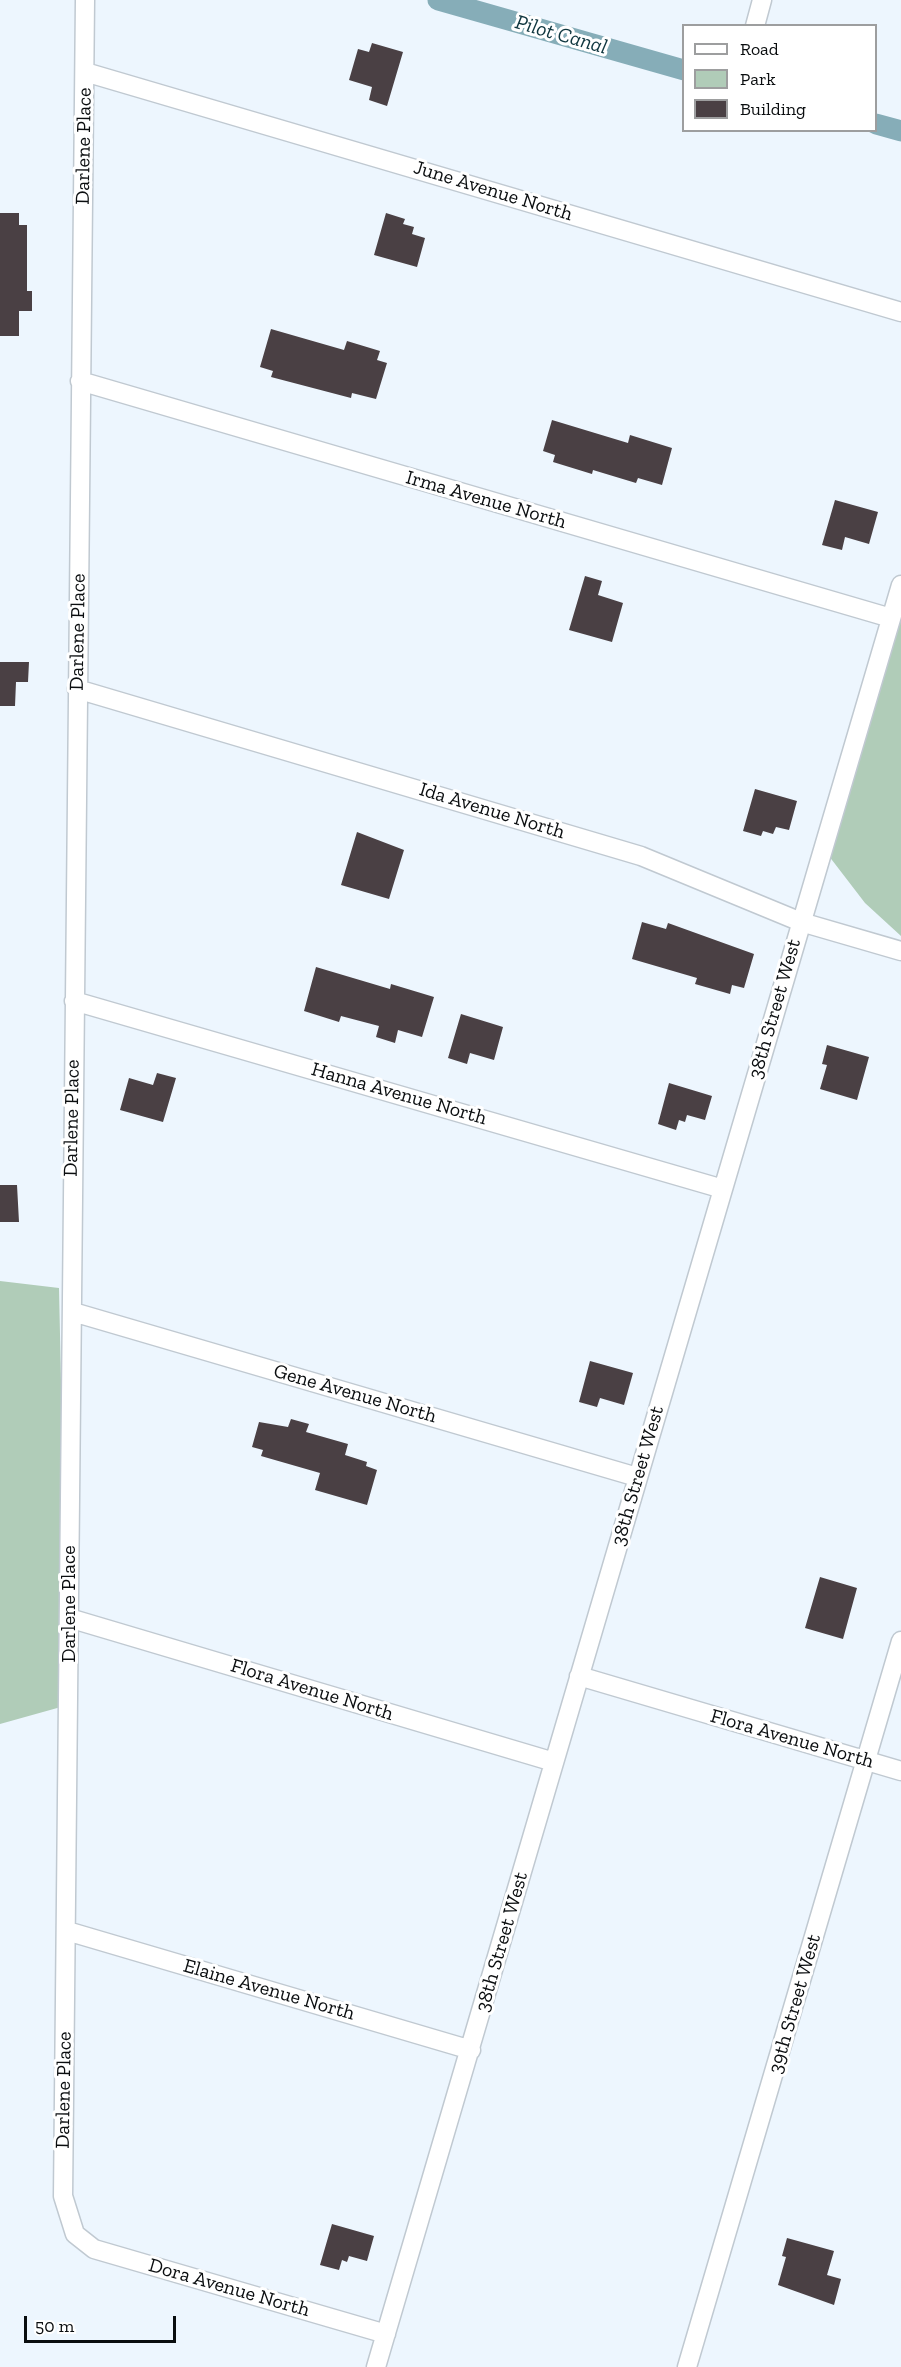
<!DOCTYPE html>
<html>
<head>
<meta charset="utf-8">
<style>
  body { margin:0 }
  #map { position:relative; width:901px; height:2367px; overflow:hidden; background:#edf6fe; font-family:"Zilla Slab",serif }
  canvas { display:block }
  .legend { position:absolute; left:682px; top:24px; width:195px; height:108px; box-sizing:border-box; background:#fff; border:2px solid #9d9e9f; margin:0; padding:8px 10px; list-style:none; font-size:18px; color:#0a0d0f }
  .legend li { display:flex; align-items:center; gap:12px; height:30px }
  .legend b { width:30px; border:2px solid #9d9e9f }
  .scale { position:absolute; left:24px; top:2316px; width:152px; height:27px; box-sizing:border-box; border:3px solid #0a0d0f; border-top:0; padding-left:8px; font-size:18px; line-height:21px; white-space:nowrap; color:#0a0d0f; -webkit-text-stroke:4px #fff; paint-order:stroke }
</style>
</head>
<body>
<div id="map">
<canvas width="901" height="2367"></canvas>
<ul class="legend">
<li><b style="height:8px;background:#fff"></b>Road</li>
<li><b style="height:16px;background:#b0ccb8"></b>Park</li>
<li><b style="height:16px;background:#4a4044"></b>Building</li>
</ul>
<div class="scale">50 m</div>
</div>
<script>
const ctx = document.querySelector('canvas').getContext('2d');
ctx.lineJoin = 'round';
function fill(path, color) { ctx.fillStyle = color; ctx.fill(path, 'evenodd'); }
const shape = rows => new Path2D(rows.map(r => 'M' + r).join(''));
function stroke(path, color, width, dash) { ctx.strokeStyle = color; ctx.lineWidth = width; ctx.lineCap = dash ? 'butt' : 'round'; ctx.setLineDash(dash || []); ctx.stroke(path); }
function label(font, color, halo, rows, align = 'center') {
  ctx.font = font + ' "Zilla Slab",serif'; ctx.lineWidth = 6; ctx.setLineDash([]); ctx.textBaseline = 'middle'; ctx.strokeStyle = halo; ctx.fillStyle = color; for (const [text, x, y, turn = 0] of rows) {
    ctx.save(); ctx.translate(x, y); ctx.rotate((+turn || 0) * Math.PI / 180); ctx.textAlign = isNaN(turn) ? turn : align; if (halo) ctx.strokeText(text, 0, 0); ctx.fillText(text, 0, 0); ctx.restore();
  }
}
fill(shape([
  [901,607,901,936,865,903,822,847],
  [0,1281,59,1288,68,1705,0,1724]
]), '#b0ccb8');
stroke(shape([
  [438,0,684,70],
  [876,124,901,131]
]), '#86adb8', 21);
fill(shape([
  [372,43,403,52,387,106,369,100,372,87,349,80,358,49,369,52],
  [0,213,19,213,19,225,27,225,27,291,32,291,32,311,19,311,19,336,0,336],
  [386,213,405,219,403,224,414,227,412,234,425,238,417,267,374,255],
  [271,329,344,350,347,341,380,351,377,360,387,363,376,399,352,393,351,398,271,377,273,371,260,367],
  [552,420,628,443,630,435,672,448,662,485,638,478,636,483,593,470,592,474,553,462,555,455,543,451],
  [835,500,878,512,869,544,845,537,842,550,822,545],
  [585,576,602,581,598,595,623,603,612,642,569,630],
  [0,662,29,662,28,682,16,682,15,706,0,706],
  [755,789,797,801,789,830,776,827,773,834,763,831,761,836,743,831],
  [357,832,404,850,389,899,341,885],
  [642,922,666,929,668,923,754,954,744,988,732,985,730,994,695,984,697,978,632,959],
  [316,967,390,989,391,984,434,997,422,1037,398,1030,395,1043,376,1037,379,1026,341,1016,339,1022,304,1011],
  [461,1014,503,1027,494,1060,470,1053,467,1064,448,1058],
  [827,1045,869,1057,857,1100,820,1089,827,1065,822,1064],
  [157,1073,176,1078,163,1122,120,1110,129,1078,153,1085],
  [669,1083,712,1096,705,1120,687,1115,685,1122,679,1120,676,1130,658,1124],
  [0,1185,17,1185,19,1222,0,1222],
  [590,1361,633,1373,624,1405,600,1398,597,1407,579,1402],
  [291,1419,309,1424,306,1432,348,1444,345,1455,367,1462,366,1466,377,1470,367,1505,315,1490,320,1473,261,1456,263,1450,252,1447,259,1422,288,1427],
  [820,1577,857,1588,843,1639,805,1628],
  [332,2224,374,2236,367,2261,349,2256,347,2262,342,2260,339,2270,320,2265],
  [787,2238,834,2251,827,2275,841,2279,834,2305,778,2285,786,2257,782,2256]
]), '#4a4044');
const minor = shape([
  [85,0,63,2196,75,2234,94,2249,386,2334],
  [755,26,762,0],
  [85,72,901,312],
  [80,381,891,618],
  [77,689,641,856,801,922,901,951],
  [74,1001,723,1189],
  [73,1312,637,1477],
  [69,1618,554,1762],
  [579,1676,901,1771],
  [67,1931,471,2050],
  [376,2367,901,585],
  [687,2367,901,1641]
]);
stroke(minor, '#c0c9d1', 21);
stroke(minor, '#fff', 18);
label('20px', '#0a0d0f', '#fff', [
  ["Darlene Place",84,146,-89],
  ["June Avenue North",493,191,17],
  ["Irma Avenue North",486,500,16],
  ["Darlene Place",78,632,-89],
  ["Ida Avenue North",492,811,17],
  ["38th Street West",775,1009,-74],
  ["Hanna Avenue North",399,1094,16],
  ["Darlene Place",72,1118,-89],
  ["Gene Avenue North",355,1394,16],
  ["38th Street West",638,1476,-74],
  ["Darlene Place",69,1604,-90],
  ["Flora Avenue North",312,1690,17],
  ["Flora Avenue North",792,1739,16],
  ["38th Street West",502,1942,-74],
  ["Elaine Avenue North",269,1990,16],
  ["39th Street West",795,2004,-74],
  ["Darlene Place",64,2090,-89],
  ["Dora Avenue North",229,2288,16]
]);
label('italic 21px', '#0f363f', '#fff', [
  ["Pilot Canal",561,35,16]
]);
</script>
</body>
</html>
